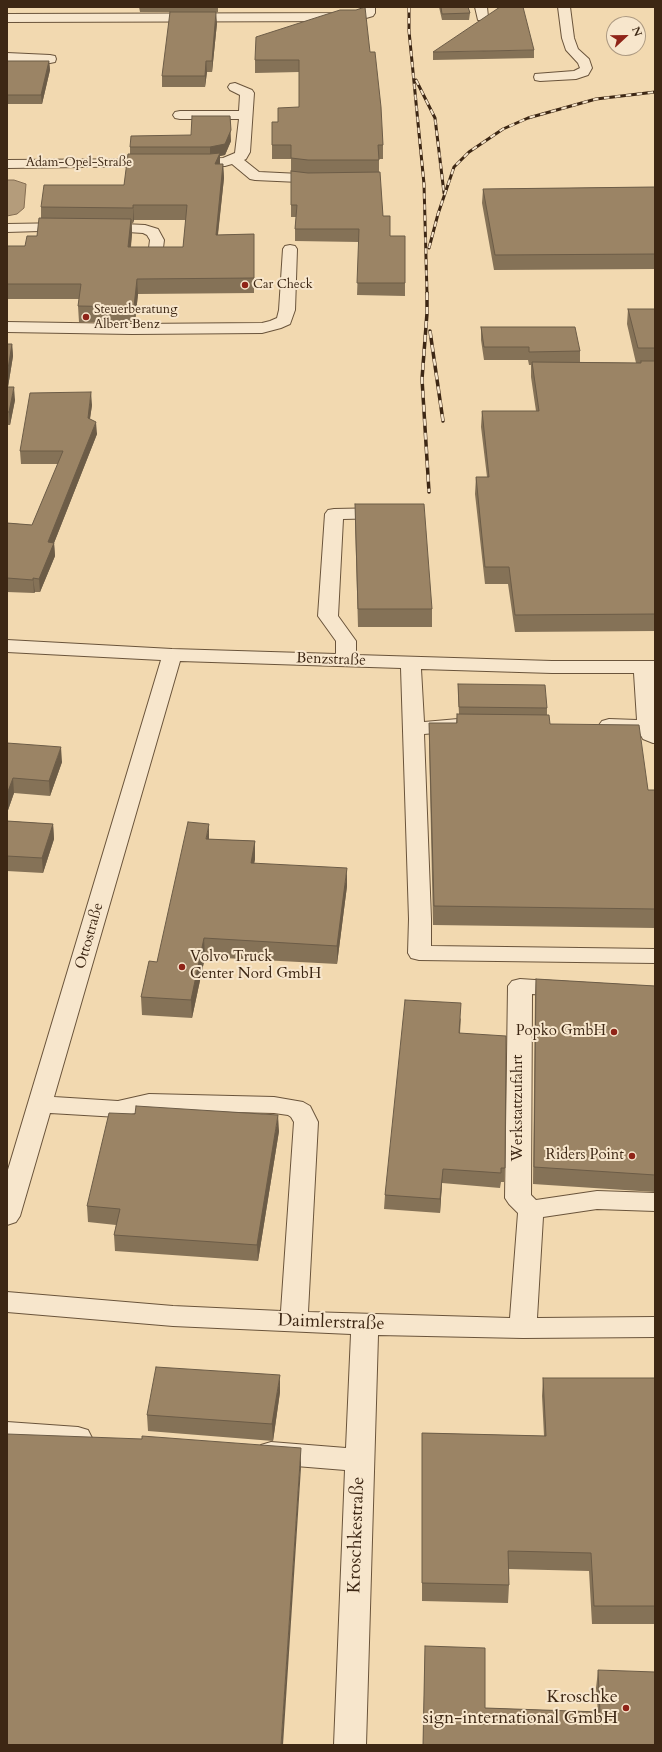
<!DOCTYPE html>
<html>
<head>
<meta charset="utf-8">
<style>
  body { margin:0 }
  #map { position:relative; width:662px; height:1752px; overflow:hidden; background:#f2d9b0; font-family:Cardo,serif }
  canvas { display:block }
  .frame { position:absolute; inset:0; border:8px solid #3d2714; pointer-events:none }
  .north { position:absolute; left:606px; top:16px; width:40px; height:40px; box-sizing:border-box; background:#f7e6cc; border:1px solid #ad9a82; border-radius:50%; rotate:68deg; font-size:11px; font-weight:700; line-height:16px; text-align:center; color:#3d2714 }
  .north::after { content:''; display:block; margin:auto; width:14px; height:18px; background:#8f2418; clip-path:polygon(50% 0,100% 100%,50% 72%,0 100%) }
</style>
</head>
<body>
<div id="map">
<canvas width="662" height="1752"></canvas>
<div class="frame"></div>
<div class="north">N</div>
</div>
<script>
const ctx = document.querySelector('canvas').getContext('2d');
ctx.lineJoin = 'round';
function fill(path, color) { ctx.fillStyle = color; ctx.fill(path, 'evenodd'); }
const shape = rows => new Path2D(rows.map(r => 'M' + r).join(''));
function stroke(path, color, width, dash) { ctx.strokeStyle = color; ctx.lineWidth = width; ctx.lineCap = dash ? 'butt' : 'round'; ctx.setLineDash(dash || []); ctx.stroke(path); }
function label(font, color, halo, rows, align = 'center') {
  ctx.font = font + ' Cardo,serif'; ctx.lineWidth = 4; ctx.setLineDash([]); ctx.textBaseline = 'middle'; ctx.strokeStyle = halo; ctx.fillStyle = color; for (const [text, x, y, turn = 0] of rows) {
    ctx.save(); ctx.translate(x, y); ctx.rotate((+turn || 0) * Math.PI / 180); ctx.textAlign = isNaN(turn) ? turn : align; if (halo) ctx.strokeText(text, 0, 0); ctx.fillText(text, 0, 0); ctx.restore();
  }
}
const water = shape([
  [7,180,14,180,26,184,24,208,17,214,7,216,7,180]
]);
fill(water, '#b49c7b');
stroke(water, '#846d52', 1);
const minor = shape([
  [363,7,375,7,375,13,373,16,356,21,7,22,7,14,355,13,363,11,363,7],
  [475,7,487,7,488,17,486,20,478,20,475,7],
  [558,7,570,7,574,38,578,49,589,59,592,68,588,75,576,79,540,81,535,80,534,77,535,74,574,71,580,68,578,63,566,50,562,38,558,7],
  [7,53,50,55,55,56,56,59,55,62,50,63,7,61,7,53],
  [235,83,252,90,254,93,250,152,246,159,244,160,259,172,321,175,326,176,328,179,326,182,321,183,255,180,250,179,232,164,225,166,185,166,183,163,185,160,223,158,235,153,239,119,180,119,175,118,173,115,175,112,180,111,239,111,240,95,230,90,228,87,230,84,235,83],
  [156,159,161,160,163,163,161,166,7,168,7,160,156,159],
  [68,223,73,224,75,227,73,230,7,232,7,224,68,223],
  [102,223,145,225,158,229,164,240,163,248,161,251,156,252,151,251,149,248,150,240,147,235,143,233,97,230,95,227,97,224,102,223],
  [290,245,295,246,297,249,295,310,290,324,281,328,262,333,132,334,7,332,7,322,132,324,262,323,270,321,277,318,279,310,283,249,285,246,290,245],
  [384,508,390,509,393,513,390,517,384,518,343,519,338,616,356,641,356,655,552,661,655,661,655,743,653,743,643,739,639,732,609,731,602,729,599,725,602,721,609,719,637,720,634,673,552,673,421,669,424,722,458,719,465,721,468,725,465,729,458,731,424,734,431,919,431,946,655,949,655,963,419,960,411,958,408,953,409,919,401,668,180,661,54,1097,118,1101,149,1094,274,1097,303,1102,310,1106,318,1122,308,1312,510,1318,518,1213,509,1204,505,1198,508,986,512,981,520,979,565,982,573,984,577,989,573,994,565,996,532,994,531,1195,536,1200,597,1191,655,1193,655,1211,597,1209,543,1217,537,1318,655,1317,655,1337,523,1338,378,1335,366,1745,334,1745,345,1470,271,1464,261,1461,257,1453,261,1445,271,1442,346,1448,351,1334,173,1326,7,1312,7,1292,173,1306,281,1311,294,1122,291,1117,288,1115,274,1113,149,1110,118,1117,50,1113,20,1216,16,1222,7,1225,7,1173,161,660,7,652,7,640,172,649,336,654,336,641,318,616,325,514,328,510,334,509,384,508],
  [7,1422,78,1427,88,1430,92,1438,88,1446,78,1449,7,1444,7,1422]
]);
stroke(minor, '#6a543b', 2);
fill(minor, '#f7e6cc');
const railFar1 = shape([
  [409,7,409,31,424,184,427,294],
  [416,80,435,118,444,193],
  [429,248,438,214,454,167,469,152,503,129,528,118,596,99,655,92]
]);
const rail = shape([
  [427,293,427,313,422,379,429,492],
  [430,331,443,421]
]);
stroke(railFar1, '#3d2714', 3);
stroke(rail, '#3d2714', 3.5);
stroke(railFar1, '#f7e6cc', 2, [5.5]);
stroke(rail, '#f7e6cc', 2.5, [7]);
fill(shape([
  [139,7,218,7,218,12,140,12],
  [249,7,362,7,362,8,249,8],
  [439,7,468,7,470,13,469,20,442,20],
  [217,23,212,72,207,72,205,87,162,87,162,76],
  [534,50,534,58,433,60,433,52],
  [370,52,383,145,383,159,379,159,379,172,383,216,390,236,405,236,405,296,357,295,359,242,295,241,295,229,296,217,291,217,291,159,272,159,272,145,278,122,299,107,299,72,255,73,255,60],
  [7,61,49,61,50,70,42,104,7,104],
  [231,141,225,155,220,156,220,164,223,164,224,178,218,235,254,234,254,293,138,294,135,322,79,322,78,306,79,299,7,299,7,246,25,246,37,236,41,218,41,207,124,185,130,154,130,147],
  [134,220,186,220,183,247,131,247,132,234,132,223,133,223],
  [655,187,655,269,494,270,482,203,483,189],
  [628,309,655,309,655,631,515,632,508,584,485,584,475,494,476,477,487,477,481,427,482,411,536,411,531,377,531,365,529,365,528,360,484,360,481,340,481,327,580,351,580,362,636,363,627,324],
  [7,344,12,344,13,356,8,387,15,400,10,425,7,425],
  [92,405,90,419,97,434,54,543,55,556,40,592,35,592,34,593,7,592,7,523,32,525,58,464,21,464,20,451],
  [355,504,432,609,432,627,358,627,355,521],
  [458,684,547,708,547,715,550,724,648,790,655,790,655,928,433,925,429,741,429,723,456,723,457,714,459,714,458,695],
  [7,743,62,762,50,796,14,793,7,813],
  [7,821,53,824,54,839,43,873,7,871],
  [209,839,255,841,255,859,254,863,347,886,337,964,205,957,192,1018,142,1015,141,997,157,962],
  [536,979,655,986,655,1192,533,1184,535,996],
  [461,1017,460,1033,505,1168,504,1182,501,1182,500,1188,442,1183,440,1213,384,1209,385,1195],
  [279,1131,258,1261,115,1251,114,1235,116,1225,88,1222,87,1206],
  [543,1378,655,1378,655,1624,592,1624,589,1571,508,1569,509,1585,508,1603,422,1601,422,1433,544,1436,542,1396],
  [280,1392,273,1441,148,1431,147,1415],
  [425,1646,485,1708,598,1712,596,1688,598,1670,655,1745,423,1745]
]), '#857257');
fill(shape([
  [216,12,217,23,212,72,212,61],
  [49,61,50,70,42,104,41,95],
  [206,61,207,72,205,87,205,76],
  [230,116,231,141,225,155,220,156,220,167,215,178,210,158,210,147],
  [223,164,224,178,216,250,216,235],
  [133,205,134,220,133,223],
  [131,219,132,234,129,262,128,247],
  [137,279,138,294,135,322,134,307],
  [12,344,13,356,7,393,7,375],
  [14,387,15,400,10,425,9,412],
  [91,392,92,405,88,431,88,418],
  [96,422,97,434,54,543,55,556,40,592,39,579,48,542],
  [33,578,35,592,34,593,33,580],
  [61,747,62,762,50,796,49,781],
  [13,778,14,793,7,813,7,794],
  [53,824,54,839,43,873,42,858],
  [209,824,209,841,206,839],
  [255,841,255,859,251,881,251,863],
  [347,868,347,886,337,964,337,946],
  [204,938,205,957,192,1018,191,1000],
  [278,1115,279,1131,258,1261,257,1245],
  [443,1169,442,1183,440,1213,440,1199],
  [280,1375,280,1392,273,1441,272,1424],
  [301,1448,301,1468,283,1745,281,1745]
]), '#6c5c47');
const building = shape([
  [365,7,370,52,375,52,381,107,383,145,378,145,379,160,308,160,291,158,291,145,272,145,272,122,278,122,278,108,299,107,299,60,255,60,256,37,340,10,356,10,365,7],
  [441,7,468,7,470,13,442,14,441,7],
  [500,7,523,7,534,50,433,52,500,7],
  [170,12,216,12,212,61,206,61,205,76,162,76,170,12],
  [7,61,49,61,41,95,7,95,7,61],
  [192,116,230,116,231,130,225,144,210,147,130,147,131,136,191,135,192,116],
  [220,153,215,164,223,164,216,235,254,234,254,278,137,279,134,307,78,306,81,284,7,284,7,246,25,246,27,236,37,236,39,218,131,219,128,247,183,247,187,205,133,205,133,208,41,207,44,185,124,185,128,154,210,154,220,153],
  [291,171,308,173,380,172,383,216,390,216,390,236,405,236,405,283,357,283,359,229,295,229,297,205,291,205,291,171],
  [655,187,655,254,495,255,483,189,655,187],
  [628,309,655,309,655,348,638,348,628,309],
  [481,327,575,327,580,351,529,352,529,347,484,347,481,327],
  [7,344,12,344,7,375,7,344],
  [641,361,655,361,655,614,515,615,509,567,485,567,476,477,489,477,482,411,539,411,532,362,641,363,641,361],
  [7,387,14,387,9,412,7,412,7,387],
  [91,392,88,418,96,422,48,542,54,543,39,579,33,578,33,580,7,578,7,523,32,525,63,451,20,451,30,393,91,392],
  [355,504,424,504,432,609,358,609,355,504],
  [458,684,545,685,547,708,459,707,458,684],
  [457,714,549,715,550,724,639,725,648,790,655,790,655,909,434,906,429,723,457,723,457,714],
  [7,743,61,747,49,781,13,778,7,794,7,743],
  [7,821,53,824,42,858,7,856,7,821],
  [188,822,209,824,206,839,255,841,251,863,347,868,337,946,204,938,191,1000,141,997,149,961,157,962,188,822],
  [536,979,655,986,655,1175,534,1167,536,979],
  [405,1000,461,1003,459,1033,506,1036,505,1168,501,1168,501,1173,443,1169,440,1199,385,1195,405,1000],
  [136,1106,278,1115,257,1245,114,1235,120,1209,87,1206,109,1113,135,1114,136,1106],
  [156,1367,280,1375,272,1424,147,1415,156,1367],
  [543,1378,655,1378,655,1606,594,1606,591,1553,508,1551,509,1585,422,1583,422,1433,546,1436,543,1378],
  [7,1434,142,1439,142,1436,301,1448,281,1745,7,1745,7,1434],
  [425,1646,485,1648,485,1708,600,1712,598,1670,655,1672,655,1745,423,1745,425,1646]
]);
fill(building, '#9b8465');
stroke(building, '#6c5c47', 1);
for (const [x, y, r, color] of [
  [245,285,4,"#8f2418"],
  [86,317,4,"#8f2418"],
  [182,967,4,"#8f2418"],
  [614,1032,4,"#8f2418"],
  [632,1156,4,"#8f2418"],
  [626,1708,4,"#8f2418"]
]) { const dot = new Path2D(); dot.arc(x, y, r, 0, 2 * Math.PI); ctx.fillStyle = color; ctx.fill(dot); stroke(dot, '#f7e6cc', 1.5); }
label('13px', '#3d2714', '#f7e6cc', [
  ["Adam-Opel-Straße",79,163]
]);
label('13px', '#3d2714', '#f7e6cc', [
  ["Car Check",253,285],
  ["Steuerberatung",94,310],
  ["Albert Benz",94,325]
], 'left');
label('15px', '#3d2714', '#f7e6cc', [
  ["Benzstraße",331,660,2],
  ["Ottostraße",90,936,-74],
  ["Werkstattzufahrt",519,1108,-90]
]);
label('15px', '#3d2714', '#f7e6cc', [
  ["Volvo Truck",190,958,"left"],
  ["Center Nord GmbH",190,975,"left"],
  ["Popko GmbH",606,1032],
  ["Riders Point",624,1156]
], 'right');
label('18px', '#3d2714', '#f7e6cc', [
  ["Daimlerstraße",331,1323,2],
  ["Kroschkestraße",357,1535,-88]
]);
label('18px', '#3d2714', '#f7e6cc', [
  ["Kroschke",618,1698],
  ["sign-international GmbH",618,1719]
], 'right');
</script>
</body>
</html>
